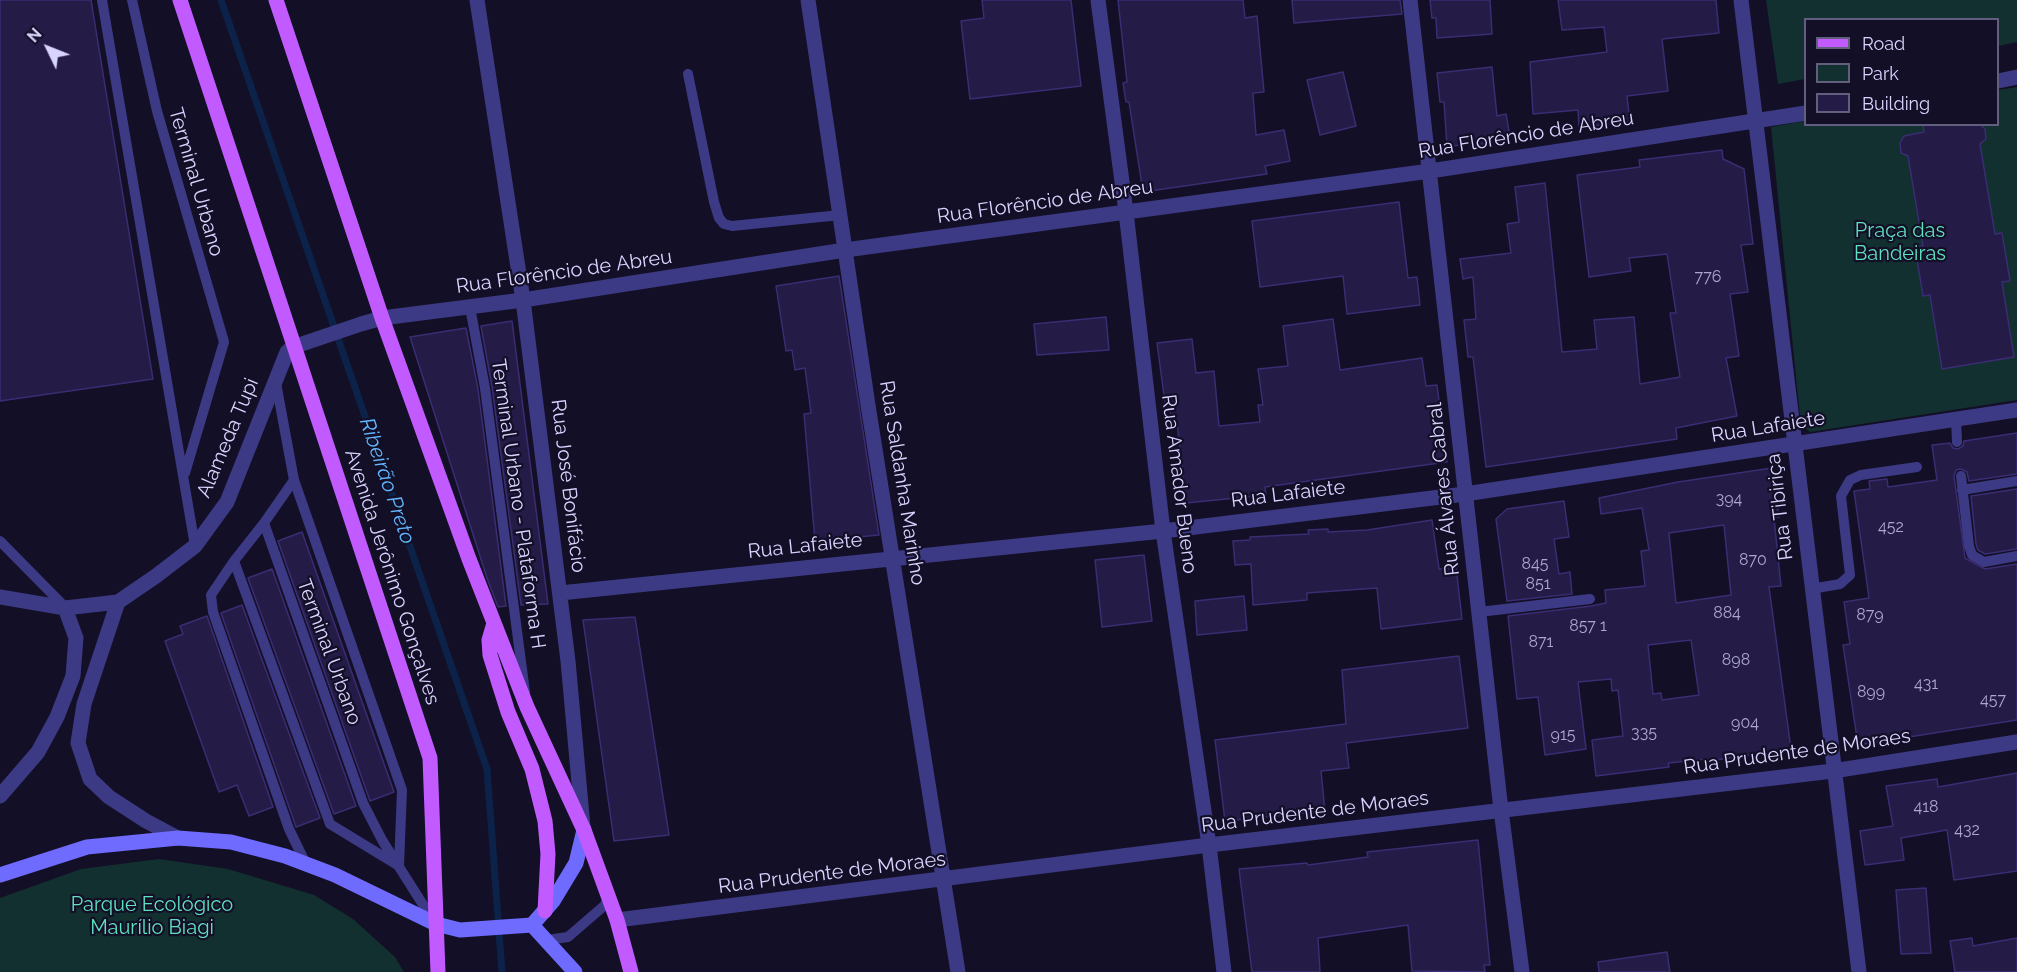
<!DOCTYPE html>
<html>
<head>
<meta charset="utf-8">
<style>
  body { margin:0 }
  #map { position:relative; width:2017px; height:972px; overflow:hidden; background:#130f26; font-family:Raleway,sans-serif }
  canvas { display:block }
  .legend { position:absolute; left:1804px; top:18px; width:195px; height:108px; box-sizing:border-box; background:#130f26; border:2px solid #625e7d; margin:0; padding:8px 10px; list-style:none; font-size:18px; color:#d9d4ff }
  .legend li { display:flex; align-items:center; gap:12px; height:30px }
  .legend b { width:30px; border:2px solid #625e7d }
  .north { position:absolute; left:18px; top:18px; width:60px; height:60px; -webkit-text-stroke:4px #130f26; paint-order:stroke; rotate:313deg; font-size:16px; font-weight:700; line-height:24px; text-align:center; color:#d9d4ff }
  .north::after { content:''; display:block; margin:auto; width:21px; height:27px; background:#d9d4ff; clip-path:polygon(50% 0,100% 100%,50% 72%,0 100%) }
</style>
</head>
<body>
<div id="map">
<canvas width="2017" height="972"></canvas>
<ul class="legend">
<li><b style="height:8px;background:#c25bff"></b>Road</li>
<li><b style="height:16px;background:#12302f"></b>Park</li>
<li><b style="height:16px;background:#241b47"></b>Building</li>
</ul>
<div class="north">N</div>
</div>
<script>
const ctx = document.querySelector('canvas').getContext('2d');
ctx.lineJoin = 'round';
function fill(path, color) { ctx.fillStyle = color; ctx.fill(path, 'evenodd'); }
const shape = rows => new Path2D(rows.map(r => 'M' + r).join(''));
function stroke(path, color, width, dash) { ctx.strokeStyle = color; ctx.lineWidth = width; ctx.lineCap = dash ? 'butt' : 'round'; ctx.setLineDash(dash || []); ctx.stroke(path); }
function label(font, color, halo, rows, align = 'center') {
  ctx.font = font + ' Raleway,sans-serif'; ctx.lineWidth = 4.5; ctx.setLineDash([]); ctx.textBaseline = 'middle'; ctx.strokeStyle = halo; ctx.fillStyle = color; for (const [text, x, y, turn = 0] of rows) {
    ctx.save(); ctx.translate(x, y); ctx.rotate((+turn || 0) * Math.PI / 180); ctx.textAlign = isNaN(turn) ? turn : align; if (halo) ctx.strokeText(text, 0, 0); ctx.fillText(text, 0, 0); ctx.restore();
  }
}
fill(shape([
  [1766,0,2017,0,2017,42,1998,46,1998,20,1806,20,1805,79,1778,84],
  [2017,87,2017,400,1810,432,1803,426,1800,417,1771,127,1805,121,1806,124,1998,124,1998,90],
  [159,859,228,869,314,895,353,919,395,957,404,972,0,972,0,898,81,869]
]), '#12302f');
stroke(shape([
  [221,0,487,769,502,972]
]), '#0c2248', 7);
const building = shape([
  [0,0,91,0,153,379,0,401,0,0],
  [982,0,1071,0,1081,86,970,99,961,21,984,18,982,0],
  [1118,0,1243,0,1245,18,1257,16,1264,92,1253,93,1256,135,1284,130,1290,161,1265,166,1267,174,1143,192,1129,102,1126,102,1123,83,1127,82,1118,0],
  [1292,0,1400,0,1402,14,1294,23,1292,0],
  [1430,0,1490,0,1492,34,1437,38,1436,18,1432,18,1430,0],
  [1558,0,1716,0,1719,33,1662,39,1668,91,1627,96,1630,122,1579,127,1578,110,1533,114,1530,62,1607,52,1604,27,1562,30,1558,0],
  [1492,67,1497,116,1506,114,1510,137,1482,144,1447,146,1444,102,1440,102,1437,73,1492,67],
  [1343,72,1356,126,1320,135,1307,80,1343,72],
  [1923,124,1980,124,1985,129,1986,139,1980,144,1995,234,2002,233,2010,281,2002,282,2014,357,1942,369,1930,295,1923,296,1915,247,1923,246,1908,156,1901,153,1900,143,1904,136,1924,132,1923,124],
  [1722,150,1723,159,1744,169,1753,244,1741,245,1748,292,1730,294,1739,356,1726,358,1737,416,1676,428,1677,439,1486,467,1473,357,1468,357,1464,320,1476,319,1473,277,1463,279,1460,259,1511,253,1507,224,1519,222,1515,187,1545,183,1562,352,1597,349,1594,320,1634,317,1640,384,1680,377,1670,313,1676,313,1667,254,1629,258,1631,271,1589,277,1577,175,1640,167,1639,160,1722,150],
  [1399,202,1408,278,1417,277,1420,305,1347,314,1343,276,1260,287,1252,221,1399,202],
  [839,276,879,535,815,541,804,414,811,413,805,368,795,370,792,350,786,351,776,286,839,276],
  [1106,317,1109,350,1037,355,1034,324,1106,317],
  [1333,319,1340,370,1422,358,1426,386,1437,385,1447,462,1265,487,1266,495,1186,503,1177,423,1171,424,1170,402,1165,403,1157,343,1192,339,1196,373,1214,371,1219,426,1260,422,1258,405,1263,405,1258,369,1288,366,1283,326,1333,319],
  [512,321,548,604,521,605,492,387,481,326,512,321],
  [466,328,478,389,506,606,498,607,487,578,410,337,466,328],
  [2017,433,2017,474,1969,481,1967,472,1961,469,1956,470,1954,476,1965,558,1985,569,2017,564,2017,720,1858,745,1843,645,1850,644,1844,602,1869,598,1854,491,1870,489,1869,481,1887,479,1888,487,1937,480,1932,445,1950,443,1953,448,1958,449,1963,446,1964,441,2017,433],
  [1772,468,1779,517,1774,518,1781,586,1769,587,1791,749,1709,761,1708,759,1668,763,1669,767,1596,776,1592,740,1623,736,1618,690,1612,691,1611,679,1578,682,1586,749,1545,755,1538,697,1517,699,1508,616,1591,606,1606,603,1605,590,1645,586,1641,551,1649,550,1642,508,1601,514,1599,498,1678,482,1772,468],
  [1724,525,1731,595,1676,603,1669,533,1724,525],
  [1691,640,1699,695,1662,700,1661,693,1653,694,1648,645,1691,640],
  [2017,489,2017,549,1985,554,1978,550,1976,544,1971,496,2017,489],
  [1564,501,1569,537,1554,539,1559,574,1570,572,1572,594,1507,601,1496,519,1507,509,1564,501],
  [1432,520,1439,569,1456,567,1462,619,1381,629,1377,588,1307,593,1307,600,1253,605,1251,564,1235,565,1233,541,1250,540,1250,537,1309,534,1308,530,1328,529,1328,532,1367,530,1432,520],
  [302,532,394,792,370,801,278,541,302,532],
  [1144,555,1152,621,1102,627,1095,560,1144,555],
  [272,569,356,806,334,814,248,578,272,569],
  [1244,596,1247,630,1197,635,1195,601,1244,596],
  [242,605,320,818,296,827,221,613,242,605],
  [207,616,273,807,249,816,237,785,219,792,165,641,183,634,180,626,207,616],
  [635,617,669,835,614,841,583,620,635,617],
  [1459,656,1468,728,1346,743,1349,768,1321,771,1325,811,1225,821,1215,740,1346,724,1342,670,1459,656],
  [2017,773,2017,871,1954,880,1947,830,1901,838,1904,860,1865,865,1860,831,1893,826,1886,786,1937,779,1938,787,2017,773],
  [1478,840,1490,965,1484,965,1485,972,1412,971,1408,925,1318,938,1320,972,1252,972,1239,869,1307,863,1308,865,1368,857,1367,852,1478,840],
  [1926,888,1931,953,1901,954,1896,890,1926,888],
  [1972,938,1973,946,2017,938,2017,972,1955,972,1950,941,1972,938],
  [1667,952,1670,972,1599,972,1598,962,1667,952]
]);
fill(building, '#241b47');
stroke(building, '#3b2d73', 1.5);
stroke(shape([
  [102,0,195,546],
  [132,0,157,111,224,342,185,473],
  [688,74,714,202,719,218,724,224,732,226,840,215],
  [470,307,485,388,525,692],
  [276,383,294,480,264,523,363,803,382,840,434,922],
  [1956,420,1957,442],
  [1961,476,1969,546,1972,555,1984,562,2017,556],
  [1962,490,2017,481],
  [264,523,234,561,330,824,399,866,402,790,294,480],
  [0,541,65,607],
  [234,561,211,595,213,612,289,829,306,864],
  [1811,589,1840,584,1850,575,1841,496,1850,480,1861,475,1917,467],
  [1479,612,1590,599],
  [547,940,568,937,605,905,608,897]
]), '#3d3a85', 10);
stroke(shape([
  [477,0,523,300,568,661,583,827],
  [808,0,868,405,958,972],
  [1098,0,1126,212,1163,531,1209,845,1224,972],
  [1410,0,1501,810,1522,972],
  [1741,0,1859,972],
  [1998,81,2017,77],
  [560,593,1163,531,1465,494,2017,410],
  [0,597,65,608,118,602,156,576,195,546,227,502,287,352,293,347,361,324,382,318,523,300,845,250,1430,171,1806,113],
  [118,602,84,704,78,743,90,779,109,797,146,821,178,838],
  [0,796,38,752,57,717,73,676,76,638,65,608],
  [617,920,1209,845,1833,771,2017,742]
]), '#3d3a85', 15);
stroke(shape([
  [0,875,87,847,178,838,231,842,285,856,335,875,436,924,460,930,532,925,553,901,576,863,584,830],
  [532,925,575,972]
]), '#6f6bff', 15);
stroke(shape([
  [180,0,430,758,438,972],
  [276,0,382,318,469,559,527,707,584,830,617,920,631,972],
  [494,623,489,640,490,655,508,712,532,769,545,821,548,854,545,911]
]), '#c25bff', 15);
label('16px', '#aca6d1', null, [
  ["776",1708,277],
  ["394",1729,499],
  ["452",1891,527],
  ["870",1753,560],
  ["845",1535,564],
  ["851",1538,584],
  ["884",1727,613],
  ["879",1870,615],
  ["857 1",1588,626],
  ["871",1541,642],
  ["898",1736,660],
  ["431",1926,684],
  ["899",1871,692],
  ["457",1993,700],
  ["904",1745,723],
  ["335",1644,733],
  ["915",1563,735],
  ["418",1926,807],
  ["432",1967,830]
]);
label('20px', '#d9d4ff', '#130f26', [
  ["Rua Florêncio de Abreu",1526,135,-9],
  ["Terminal Urbano",196,182,74],
  ["Rua Florêncio de Abreu",1045,202,-8],
  ["Rua Florêncio de Abreu",564,272,-8],
  ["Rua Lafaiete",1768,427,-9],
  ["Alameda Tupi",228,438,-67],
  ["Rua Saldanha Marinho",902,483,81],
  ["Rua Amador Bueno",1179,484,83],
  ["Rua José Bonifácio",568,486,83],
  ["Rua Álvares Cabral",1444,489,-96],
  ["Rua Lafaiete",1288,494,-7],
  ["Terminal Urbano - Plataforma H",518,504,82],
  ["Rua Tibiriça",1780,507,-97],
  ["Rua Lafaiete",805,546,-6],
  ["Avenida Jerônimo Gonçalves",392,577,72],
  ["Terminal Urbano",329,652,70],
  ["Rua Prudente de Moraes",1797,752,-8],
  ["Rua Prudente de Moraes",1315,812,-7],
  ["Rua Prudente de Moraes",832,873,-7]
]);
label('20px', '#5fe0c0', '#130f26', [
  ["Praça das",1900,231],
  ["Bandeiras",1900,254],
  ["Parque Ecológico",152,905],
  ["Maurílio Biagi",152,928]
]);
label('italic 21px', '#62b6ff', '#130f26', [
  ["Ribeirão Preto",387,481,71]
]);
</script>
</body>
</html>
